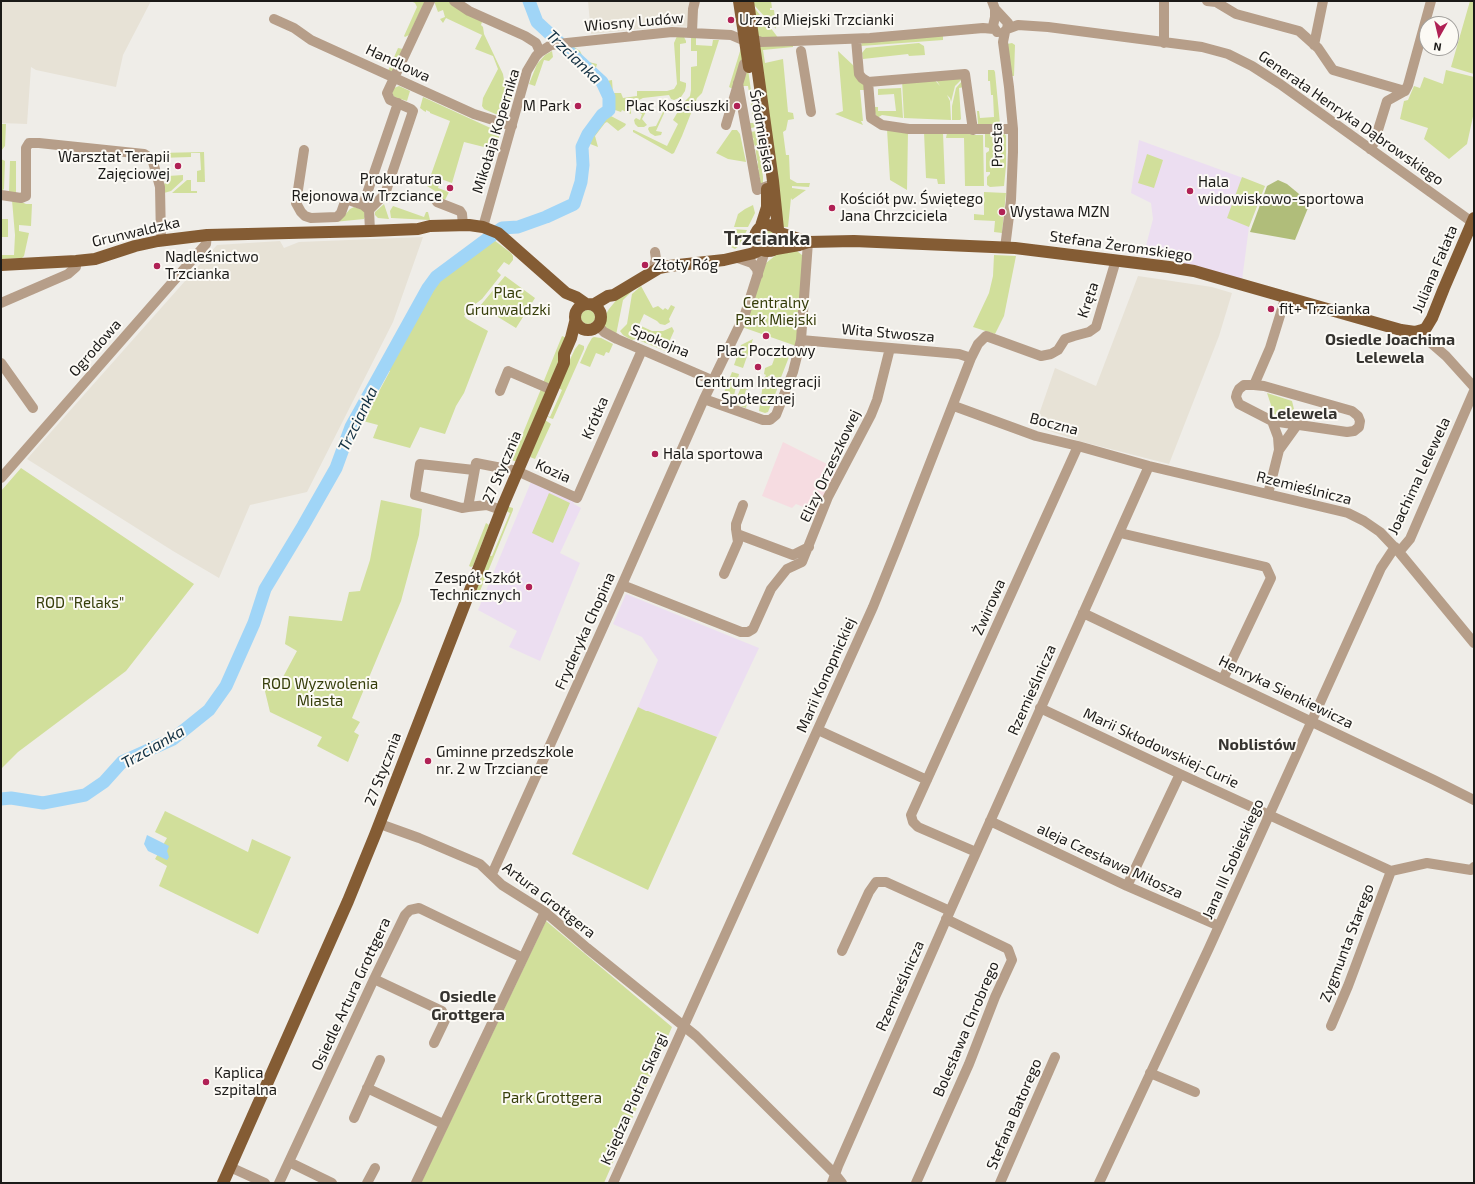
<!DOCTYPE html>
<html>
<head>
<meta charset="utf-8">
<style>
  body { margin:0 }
  #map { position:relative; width:1475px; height:1184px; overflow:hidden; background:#efede8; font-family:"Exo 2",sans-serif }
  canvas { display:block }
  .frame { position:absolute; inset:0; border:2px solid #1b1a18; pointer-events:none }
  .north { position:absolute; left:1419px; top:16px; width:40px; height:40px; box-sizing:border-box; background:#fcfaf5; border:1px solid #a2a09d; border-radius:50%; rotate:188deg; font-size:11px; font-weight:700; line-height:16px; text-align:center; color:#1b1a18 }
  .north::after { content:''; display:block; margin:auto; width:14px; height:18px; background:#b02155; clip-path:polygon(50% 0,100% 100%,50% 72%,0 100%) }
</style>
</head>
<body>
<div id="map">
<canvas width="1475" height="1184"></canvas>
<div class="frame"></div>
<div class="north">N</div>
</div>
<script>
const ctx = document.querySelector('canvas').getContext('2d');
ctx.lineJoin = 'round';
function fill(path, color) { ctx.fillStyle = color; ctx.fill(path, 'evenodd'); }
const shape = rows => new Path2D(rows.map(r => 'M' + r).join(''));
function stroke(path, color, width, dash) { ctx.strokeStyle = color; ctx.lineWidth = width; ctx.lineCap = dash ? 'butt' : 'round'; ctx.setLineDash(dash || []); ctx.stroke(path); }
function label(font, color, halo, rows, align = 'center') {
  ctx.font = font + ' "Exo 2",sans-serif'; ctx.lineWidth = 4; ctx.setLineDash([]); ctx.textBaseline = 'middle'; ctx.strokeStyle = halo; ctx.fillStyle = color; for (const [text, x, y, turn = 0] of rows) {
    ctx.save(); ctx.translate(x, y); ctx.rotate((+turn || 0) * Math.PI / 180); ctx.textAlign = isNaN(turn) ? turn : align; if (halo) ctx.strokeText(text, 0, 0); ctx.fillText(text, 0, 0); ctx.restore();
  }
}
fill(shape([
  [783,442,837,469,818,513,796,504,792,508,762,496]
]), '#f6dce1');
fill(shape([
  [1,1,151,1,123,55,116,87,36,70,31,67,27,124,1,123],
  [588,1,698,1,696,27,668,26,591,34],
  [423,237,393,322,307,492,250,505,219,578,173,551,27,459,217,245,280,241,284,248,299,242],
  [1138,276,1212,287,1232,293,1219,336,1169,464,1079,441,1035,426,1055,368,1096,386]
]), '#e7e2d6');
fill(shape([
  [1139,140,1265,186,1249,227,1242,280,1167,259,1143,257,1153,219,1151,203,1131,193],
  [531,482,573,499,574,504,581,508,560,553,580,563,540,661,509,647,517,631,478,610],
  [626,594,759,648,717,737,648,711,646,712,638,707,658,660,642,637,613,624]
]), '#ecdef1');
fill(shape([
  [411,1,425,1,409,35,405,37,404,36,417,7,415,3],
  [434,1,450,1,485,23,482,22,481,25,483,27,484,34,503,74,505,86,507,85,509,91,513,93,508,112,505,115,500,116,484,109,482,106,483,98,498,69,493,56,475,49,482,35,446,18,443,23,440,19,445,17,443,10,438,12],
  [771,1,772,8,770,8,770,10,774,10,776,29,754,5,754,2],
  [1470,1,1474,1,1474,74,1451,67],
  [752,5,773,31,779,39,758,39],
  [943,35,943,40,861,46,862,42],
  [677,36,684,37,686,41,686,43,680,44,680,81,686,83,686,86,685,91,681,97,674,100,671,99,669,95,643,98,631,104,631,114,622,110,621,112,612,109,609,115,626,124,625,126,618,131,607,122,605,123,595,136,598,147,585,142,591,130,602,115,609,110,610,97,603,82,565,49,574,47,580,51,585,61,597,64,595,71,607,81,612,80,613,93,621,93,623,98,637,96,637,91,667,91,674,89,677,84,674,43],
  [691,38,696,38,696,45,712,46,713,40,719,40,702,93,697,98,682,136,674,153,672,154,633,132,633,130,634,130,667,146,678,124,673,120,683,103,690,96,691,90,691,67,697,66,697,51,691,51],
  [793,43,793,47,763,50,765,63,783,59,788,112,793,113,794,119,788,120,786,130,783,132,786,155,789,155,790,179,797,183,810,183,809,187,792,186,792,188,806,190,792,200,791,198,788,227,783,227,758,49,761,46],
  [919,43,924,46,925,55,909,56,908,54,863,59,862,53,866,48],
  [1012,43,1015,45,1014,76,1012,76,1007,44],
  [398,48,403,49,394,72,388,71],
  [741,48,746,56,735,90,729,87],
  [552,51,553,57,549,61,544,60,535,86,529,84,537,64,545,55],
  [838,51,854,66,865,84,866,90,860,90,863,121,861,121,863,125,835,114,843,111],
  [748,69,756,127,751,128,746,123,754,123,748,86,741,86],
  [988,70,994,70,995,72,1000,124,978,124,977,111,979,111,980,118,994,117,993,95,991,95,990,81,988,81],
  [1446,70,1474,77,1474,112,1467,144,1449,159,1424,139,1428,128,1400,119,1404,101,1408,100,1414,86,1420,88,1424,77,1443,84],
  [933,78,940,86,935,78,962,79,955,86,951,102,950,98,947,95,950,101,951,120,904,118,902,80],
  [962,81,964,87,959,88,961,119,960,120,952,120,952,106,956,88],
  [399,86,410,91,407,101,394,97,392,93,394,88],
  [901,88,903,118,882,115,877,118,875,112,875,107,878,107,878,111,896,111,894,94,878,95,878,89],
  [423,97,497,131,500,133,496,150,464,142,452,183,441,179,438,188,449,192,445,200,436,197,435,191,427,186,450,121,430,113,430,112,426,110,426,112,424,111,420,108],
  [659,106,673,106,673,108,666,109,656,131,662,132,661,135,655,136,650,133,648,129,649,127,656,126,664,110,658,109],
  [645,108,652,109,651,112,647,110,642,119,647,125,644,127,638,127,635,124,634,120,636,118,640,120,642,114,638,112],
  [1,124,6,124,5,146,1,151],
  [887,129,908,131,907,190,890,180],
  [732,130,737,130,740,134,746,162,728,159,716,153],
  [757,131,763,177,763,185,756,181,760,177,758,175,759,173,757,171,759,169,757,167,758,162,757,160,755,146,752,141,754,139,750,135,750,132],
  [924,132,943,133,945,184,938,184,937,179,926,178],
  [967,132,972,135,983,135,984,186,965,186,964,138,946,138,947,133],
  [985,133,1005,134,1006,136,1006,166,1004,186,990,187,987,185,987,177,990,174,990,172,986,172,986,153,989,151,989,148,985,147],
  [204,152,205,182,197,182,197,171,201,170,200,153,191,153,191,157,159,158,158,153],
  [1147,154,1163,160,1154,188,1138,183],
  [1,159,5,161,4,189,2,191],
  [10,161,16,161,16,193,9,193],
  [183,175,183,180,171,191,164,193,161,184,168,183,168,176],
  [1242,177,1265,186,1249,227,1227,218],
  [187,180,191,180,191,191,197,191,197,193,172,193],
  [984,192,1006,193,1002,233,994,232,995,221,974,220,974,214,984,215],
  [12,200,17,200,26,204,32,204,31,226,19,225,19,231,29,233,24,256,22,258,1,259,1,255,14,255,15,235],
  [384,204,389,219,378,218,375,215,375,212],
  [753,205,755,213,748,227,734,227,738,214,745,209],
  [393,206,424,217,426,212,428,212,430,220,391,218,390,211],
  [354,207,364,210,365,217,364,219,334,222,343,217,350,209],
  [1,219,8,219,8,237,1,237],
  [733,229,747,230,739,246,735,249,731,247,730,238],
  '758 239a9 9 0 1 1 18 0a9 9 0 1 1-18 0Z',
  [490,237,511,253,513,256,513,260,509,265,504,262,497,271,501,275,482,299,470,308,464,316,467,319,488,331,464,393,456,406,445,434,420,427,410,448,373,438,378,425,363,421,390,371,384,369,428,288,437,277],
  [781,251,797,251,802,255,805,262,799,347,742,327,766,263],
  [994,255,1016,256,1004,316,995,334,973,327,989,293,993,276],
  [505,276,535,298,516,328,480,306],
  [638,285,623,300,616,335,604,326,606,314,609,309,618,298],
  [641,286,653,308,658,306,663,310,665,308,668,310,671,305,675,307,669,319,670,322,665,325,660,324,657,321,644,314,639,325,652,331,663,331,672,327,674,331,665,351,636,339,632,340,628,338,623,335,620,331,627,324,632,294],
  '581 317a7 7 0 1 1 14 0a7 7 0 1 1-14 0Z',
  [562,336,567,338,550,383,543,383],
  [594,337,601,338,613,344,609,353,606,352,604,356,596,353,590,367,580,363,588,345,592,338],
  [753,339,743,368,734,365,741,345],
  [579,344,584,346,584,349,553,419,550,418,545,415,550,417,562,390,557,387,575,349],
  [781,349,787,352,789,357,780,380,768,376,768,378,780,382,768,412,765,413,759,411,764,377,765,377,766,375,764,374,765,368,772,365,776,354,779,354],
  [732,372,739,374,732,404,723,395],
  [742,385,750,385,749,389,746,390,745,393,745,395,748,397,746,408,734,404],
  [541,389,545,391,545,393,516,461,514,461,512,460],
  [1267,393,1292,401,1294,409,1290,417,1281,416,1274,414],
  [545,420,551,424,535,459,530,457],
  [21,468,194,584,126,671,18,752,1,769,1,491],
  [549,493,570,503,553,543,532,533],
  [381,500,422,509,419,535,401,601,352,718,360,722,354,732,359,735,348,762,317,746,322,737,270,712,262,679,283,677,297,651,285,644,289,616,342,621,349,592,360,591,370,560],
  [506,506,513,508,513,510,480,591,476,590,486,555,492,556,510,513,504,510],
  [486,523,489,525,473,566,471,567,469,566],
  [638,707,646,711,648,711,717,737,648,890,572,854],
  [165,811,248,852,252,839,291,857,258,934,159,886,167,866,155,859,167,838,155,832],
  [546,921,672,1027,604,1183,421,1183]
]), '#d1df9b');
fill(shape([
  [1278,180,1287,184,1310,203,1295,240,1250,232,1267,186]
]), '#b0bd7a');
fill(shape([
  [147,835,169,846,167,851,169,857,167,860,148,851,144,844]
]), '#a0d5f7');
stroke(shape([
  [1,799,11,798,43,803,85,795,104,782,122,762,173,739,209,710,226,686,254,623,265,589,303,526,336,468,351,427,428,288,436,277,502,228,518,227,546,217,574,204,581,182,583,165,582,147,588,134,602,115,609,110,609,97,602,82,537,22,529,1]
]), '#a0d5f7', 13);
stroke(shape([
  [454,1,469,11,525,36,536,43,540,52],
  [992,1,995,9,995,17,993,26,997,32],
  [1207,1,1216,2,1236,14,1299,31,1318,48,1333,70,1405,91],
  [995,9,1008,23,1007,29,1003,33],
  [274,19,294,28,311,40,474,114,512,126],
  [1007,29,1018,25,1048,27,1202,47,1228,54,1252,66,1280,84,1472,222],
  [692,32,693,9,695,1],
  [1005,32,1003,42,1009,87,1013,129,1013,152,1011,200,1005,248],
  [753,39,761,42,794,41,870,38,983,28,994,29],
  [856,39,859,74,862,78,868,82,871,118,882,125,909,129,1013,129],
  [1164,43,1164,1],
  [1314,45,1323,1],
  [801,51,811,112],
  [868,82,965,74,973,130],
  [738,83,757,190,773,184],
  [726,125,744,64,748,62],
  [1370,149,1374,143,1387,101,1405,91,1408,85,1431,1],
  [304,150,296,203,301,212,305,216,311,218,337,217,341,213,346,199,363,205,369,210],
  [1,195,21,198,26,196,26,148,29,143,39,143,144,154,150,158,153,162,160,187,161,240],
  [437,202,460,211,462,214,463,225],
  [363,205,398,103],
  [483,227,527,71,536,56,540,52,551,45,567,43,672,32,731,35,745,41],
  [370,231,369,210,385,194,413,111,411,109,390,100,387,93,430,1],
  [735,257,752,263,757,269,758,275],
  [652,272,656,259,655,252],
  [1,303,68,274,76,267,76,261],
  [598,326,604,332,617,339,714,381],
  [1422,330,1431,343,1446,356,1474,387],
  [801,340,959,354,971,358],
  [1,363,33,408],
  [1244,385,1254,385,1264,386,1352,411,1358,416,1360,421,1359,427,1354,431,1347,432,1272,421,1239,404,1236,397,1237,393,1239,389,1244,385],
  [1254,385,1270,348,1286,296],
  [500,391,508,371,552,390],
  [704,399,763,420,770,420,776,415,793,372,801,340,808,242],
  [954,406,1036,436,1078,446,1149,466,1348,513,1364,521,1380,532,1399,552,1474,643],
  [1279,450,1297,425],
  [1,478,206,244,207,235],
  [1268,494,1279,450,1278,437,1272,421],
  [468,507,462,508,415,495,420,464,474,470],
  [501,510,487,505,468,507,476,463,517,471,577,498,642,350],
  [1120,533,1266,567,1271,578,1223,679],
  [737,534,793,555,809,547],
  [1399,552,1410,539,1474,391],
  [724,574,738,542,736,529,736,524,743,505],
  [622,585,741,632,748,632,753,629,771,589,787,569,802,562,828,497,871,415,877,400,890,348],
  [1083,613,1434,780,1474,800],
  [1040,708,1180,774,1391,871,1427,863,1471,870,1474,867],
  [818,730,927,780],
  [990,821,1127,886,1219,926],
  [380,824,419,838,480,864,502,885,545,912,587,948,696,1036,835,1174,842,1183],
  [976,852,918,827,913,822,911,815,1078,446],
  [492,874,622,585,704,399,745,314,765,251],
  [1127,886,1180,774],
  [842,951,869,892,876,882,886,882,950,911],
  [374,979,442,1011,445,1020,434,1043],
  [1331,1026,1348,986,1391,871],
  [1150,1073,1195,1092],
  [367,1088,443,1124],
  [354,1118,380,1060],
  [289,1162,332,1183],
  [230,1167,265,1183],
  [279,1183,374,979,405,915,410,910,419,908,523,958],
  [367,1183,375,1168],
  [416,1183,545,912],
  [613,1183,873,607,898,545,971,358,978,344,986,336,1041,356,1051,354,1058,350,1065,339,1074,336,1089,332,1096,327,1116,260],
  [832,1183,838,1166,950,911,1149,466],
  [916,1183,969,1064,995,997,1012,960,1008,949,946,919],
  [1000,1183,1055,1057],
  [1099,1183,1209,948,1381,568,1395,547]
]), '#b69e89', 10);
stroke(shape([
  [739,1,749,67],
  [748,1,773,181,778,229],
  '755 238a13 13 0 1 1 26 0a13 13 0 1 1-26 0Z',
  [761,226,767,207,767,189],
  [780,233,808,242,854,241,1015,248,1169,267,1194,271,1401,330,1415,332,1422,330,1426,328,1432,318,1444,288,1474,218],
  [776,249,799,245,808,242],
  [1,265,76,261,95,259,135,246,158,241,207,235,370,231,418,229,430,226,469,225,483,227,498,233,566,293,576,297,586,304],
  '575 317a13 13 0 1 1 26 0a13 13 0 1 1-26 0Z',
  [593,305,608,296,614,295,659,268,669,266,724,260,754,253,760,250],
  [223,1183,348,901,375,835,504,503,564,363,564,354,571,338,575,322]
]), '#845c34', 12);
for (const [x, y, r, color] of [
  [731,20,4,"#b02155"],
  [578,106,4,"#b02155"],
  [737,106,4,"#b02155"],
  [178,166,4,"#b02155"],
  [450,188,4,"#b02155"],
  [1190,191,4,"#b02155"],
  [832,208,4,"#b02155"],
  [1002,212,4,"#b02155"],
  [645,265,4,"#b02155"],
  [157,266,4,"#b02155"],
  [1271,309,4,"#b02155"],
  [766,336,4,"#b02155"],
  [758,367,4,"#b02155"],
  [655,454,4,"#b02155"],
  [529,587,4,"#b02155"],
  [428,761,4,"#b02155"],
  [206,1082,4,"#b02155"]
]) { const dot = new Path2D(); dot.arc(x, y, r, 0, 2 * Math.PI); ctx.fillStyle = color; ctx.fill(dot); stroke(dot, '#fcfaf5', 1.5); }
label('15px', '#1b1a18', '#fcfaf5', [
  ["Urząd Miejski Trzcianki",739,20],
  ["M Park",570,106,"right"],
  ["Plac Kościuszki",729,106,"right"],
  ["Warsztat Terapii",170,157,"right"],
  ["Zajęciowej",170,174,"right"],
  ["Prokuratura",442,179,"right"],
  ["Rejonowa w Trzciance",442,196,"right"],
  ["Hala",1198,182],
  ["widowiskowo-sportowa",1198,199],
  ["Kościół pw. Świętego",840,199],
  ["Jana Chrzciciela",840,216],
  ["Wystawa MZN",1010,212],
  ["Nadleśnictwo",165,257],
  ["Trzcianka",165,274],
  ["Złoty Róg",653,265],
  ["fit+ Trzcianka",1279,309],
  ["Plac Pocztowy",766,351,"center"],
  ["Centrum Integracji",758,382,"center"],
  ["Społecznej",758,399,"center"],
  ["Hala sportowa",663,454],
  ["Zespół Szkół",521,578,"right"],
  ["Technicznych",521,595,"right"],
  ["Gminne przedszkole",436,752],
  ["nr. 2 w Trzciance",436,769],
  ["Kaplica",214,1073],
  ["szpitalna",214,1090]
], 'left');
label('15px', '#1b1a18', '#fcfaf5', [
  ["Wiosny Ludów",634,22,-5],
  ["Handlowa",398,63,25],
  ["Generała Henryka Dąbrowskiego",1351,118,35],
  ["Mikołaja Kopernika",496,131,-73],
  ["Śródmiejska",762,131,80],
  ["Prosta",997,145,-91],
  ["Grunwaldzka",136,232,-13],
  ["Stefana Żeromskiego",1121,246,8],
  ["Juliana Fałata",1435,269,-67],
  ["Kręta",1088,300,-71],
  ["Wita Stwosza",888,333,5],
  ["Spokojna",660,341,23],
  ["Ogrodowa",95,348,-49],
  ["Krótka",595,418,-66],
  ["Boczna",1054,424,15],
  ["Elizy Orzeszkowej",830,466,-65],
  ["27 Stycznia",502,467,-67],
  ["Kozia",553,471,24],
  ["Joachima Lelewela",1419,476,-65],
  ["Rzemieślnicza",1304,488,14],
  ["Żwirowa",989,607,-66],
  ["Fryderyka Chopina",585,631,-66],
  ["Marii Konopnickiej",826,675,-66],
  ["Rzemieślnicza",1032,690,-66],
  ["Henryka Sienkiewicza",1286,692,26],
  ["Marii Skłodowskiej-Curie",1161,748,25],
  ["27 Stycznia",383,769,-69],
  ["Jana III Sobieskiego",1233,859,-66],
  ["aleja Czesława Miłosza",1110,861,25],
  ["Artura Grottgera",549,900,38],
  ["Zygmunta Starego",1347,943,-69],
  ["Rzemieślnicza",900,986,-66],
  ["Osiedle Artura Grottgera",351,994,-65],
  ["Bolesława Chrobrego",966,1029,-67],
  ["Księdza Piotra Skargi",634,1099,-66],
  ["Stefana Batorego",1014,1114,-67]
]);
label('15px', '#363e0a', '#fcfaf5', [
  ["Plac",508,293],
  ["Grunwaldzki",508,310],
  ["Centralny",776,303],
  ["Park Miejski",776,320],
  ["ROD \"Relaks\"",80,603],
  ["ROD Wyzwolenia",320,684],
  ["Miasta",320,701],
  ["Park Grottgera",552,1098]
]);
label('italic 16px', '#133143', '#fcfaf5', [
  ["Trzcianka",574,57,44],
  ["Trzcianka",358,419,-64],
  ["Trzcianka",153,747,-30]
]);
label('bold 16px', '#35332f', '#fcfaf5', [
  ["Osiedle Joachima",1390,340],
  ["Lelewela",1390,358],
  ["Lelewela",1303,414],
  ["Noblistów",1257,745],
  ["Osiedle",468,997],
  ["Grottgera",468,1015]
]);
label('bold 19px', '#35332f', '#fcfaf5', [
  ["Trzcianka",767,239]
]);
</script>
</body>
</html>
